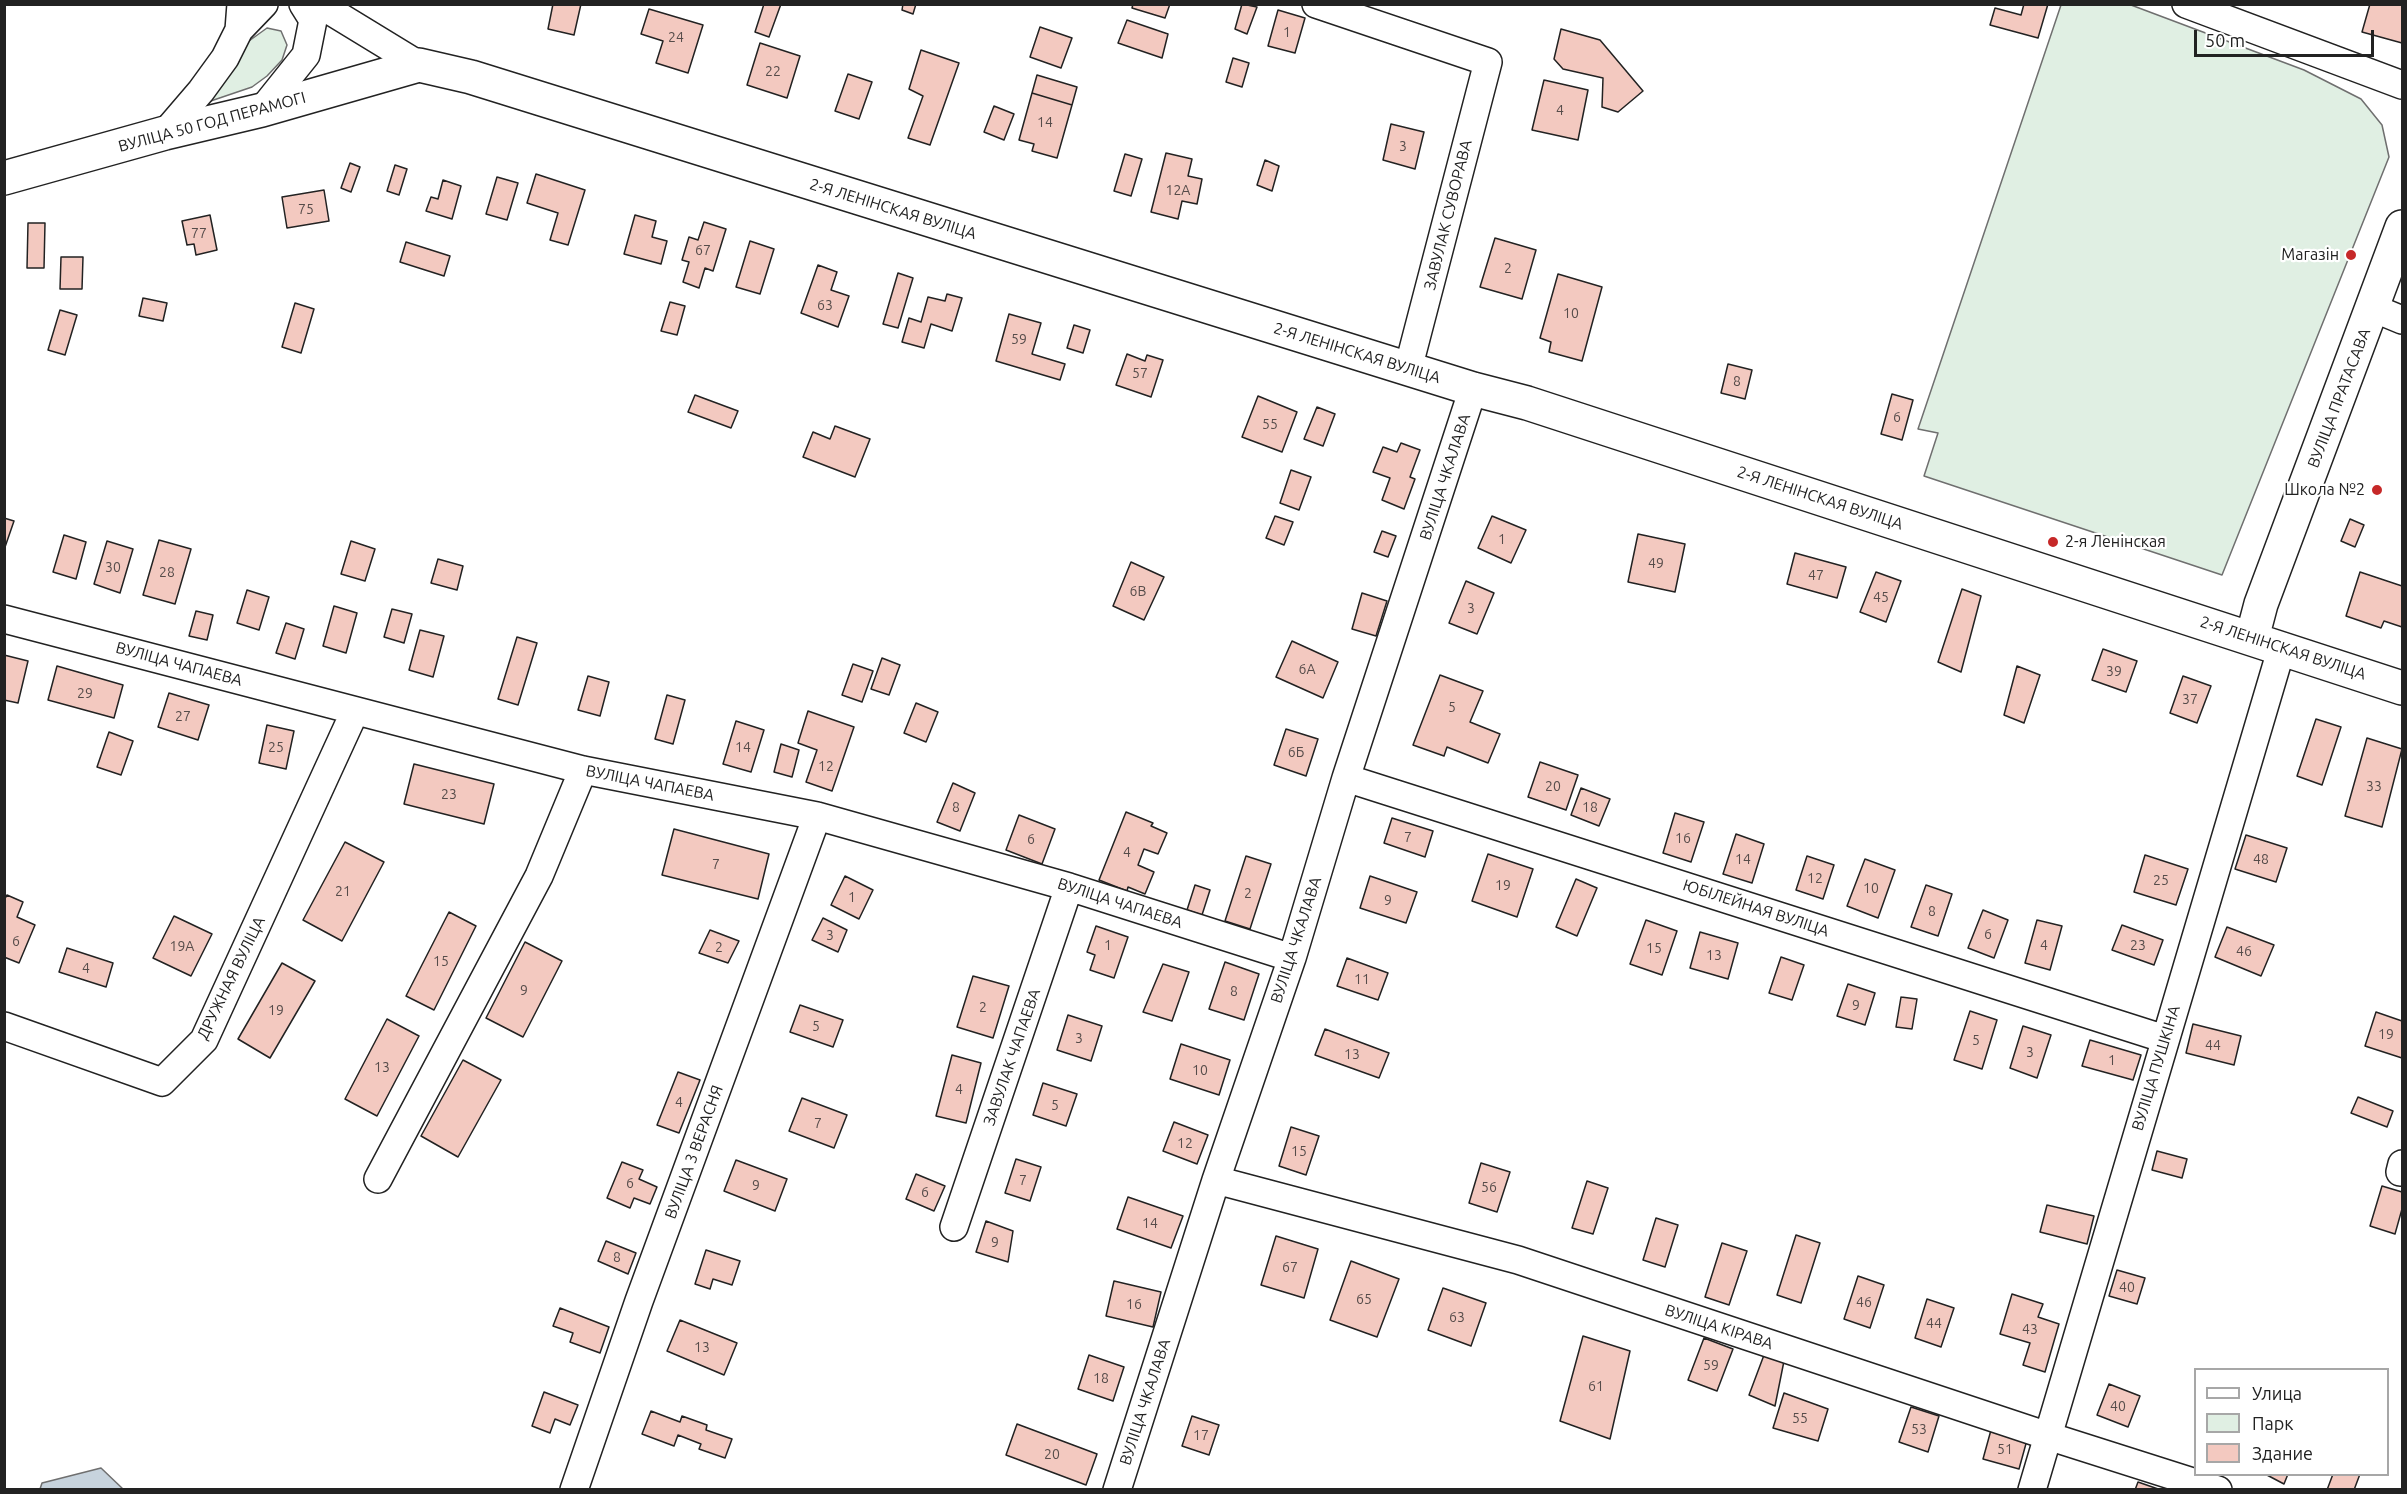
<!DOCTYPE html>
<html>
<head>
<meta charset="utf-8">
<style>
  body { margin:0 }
  #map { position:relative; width:2407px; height:1494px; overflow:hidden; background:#fff; font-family:Ubuntu,sans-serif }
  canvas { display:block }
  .frame { position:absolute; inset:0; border:6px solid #222; pointer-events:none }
  .legend { position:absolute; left:2194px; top:1368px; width:195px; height:108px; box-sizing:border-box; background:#fff; border:2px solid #a7a7a7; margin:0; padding:8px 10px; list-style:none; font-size:18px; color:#222 }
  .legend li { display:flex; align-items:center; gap:12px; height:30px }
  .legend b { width:30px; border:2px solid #a7a7a7 }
  .scale { position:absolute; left:2194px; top:30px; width:180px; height:27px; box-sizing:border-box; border:3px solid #222; border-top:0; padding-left:8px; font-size:18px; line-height:21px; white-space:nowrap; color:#222; -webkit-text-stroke:4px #fff; paint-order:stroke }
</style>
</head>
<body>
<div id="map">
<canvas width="2407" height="1494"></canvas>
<div class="frame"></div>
<ul class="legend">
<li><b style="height:8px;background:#fff"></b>Улица</li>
<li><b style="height:16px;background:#e0efe3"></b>Парк</li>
<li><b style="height:16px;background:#f3c9c0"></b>Здание</li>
</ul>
<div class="scale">50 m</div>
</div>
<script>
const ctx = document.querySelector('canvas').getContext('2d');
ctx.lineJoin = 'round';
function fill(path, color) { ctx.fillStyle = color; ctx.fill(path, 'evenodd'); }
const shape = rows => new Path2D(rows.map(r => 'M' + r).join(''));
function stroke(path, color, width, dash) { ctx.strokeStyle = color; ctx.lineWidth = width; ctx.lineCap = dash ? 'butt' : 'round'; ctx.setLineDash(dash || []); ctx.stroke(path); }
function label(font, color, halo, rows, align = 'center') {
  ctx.font = font + ' Ubuntu,sans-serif'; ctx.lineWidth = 4.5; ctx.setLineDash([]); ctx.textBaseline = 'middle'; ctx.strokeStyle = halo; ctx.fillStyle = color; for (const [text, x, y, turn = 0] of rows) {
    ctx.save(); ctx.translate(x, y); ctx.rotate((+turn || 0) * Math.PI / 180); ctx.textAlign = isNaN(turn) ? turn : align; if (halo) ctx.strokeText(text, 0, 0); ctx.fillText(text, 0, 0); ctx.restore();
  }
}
const green = shape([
  [2061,5,2131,5,2304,70,2361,99,2382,125,2389,157,2222,575,1924,476,1938,433,1918,429,2061,5],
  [267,28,281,31,287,45,282,60,267,76,252,87,196,106,242,46,267,28]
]);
fill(green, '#e0efe3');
stroke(green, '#6f6f6f', 1.5);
const water = shape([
  [101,1468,123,1489,40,1489,42,1483,101,1468]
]);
fill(water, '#c7d3dd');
stroke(water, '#6f6f6f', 1.5);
const building = shape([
  [553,4,581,4,574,35,548,29,553,4],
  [764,4,781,4,769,37,755,32,764,4],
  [903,4,916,4,913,14,902,10,903,4],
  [1133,4,1170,4,1165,18,1132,8,1133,4],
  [1242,4,1257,7,1247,34,1235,29,1242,4],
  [2024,4,2048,4,2038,38,1990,25,1995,8,2021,15,2024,4],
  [2370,4,2402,4,2402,43,2362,32,2370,4],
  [649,9,703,25,688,73,656,63,663,41,641,34,649,9],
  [1278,10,1305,18,1295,53,1268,46,1278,10],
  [1127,20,1168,34,1162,58,1118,43,1127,20],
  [1040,27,1072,38,1061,68,1030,57,1040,27],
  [1561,29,1600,40,1643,91,1618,112,1602,107,1603,78,1563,69,1554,59,1561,29],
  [760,43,800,56,787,98,747,85,760,43],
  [921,50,959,63,930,145,908,138,923,96,909,89,921,50],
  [1233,58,1249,63,1242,87,1226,82,1233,58],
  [848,74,872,82,859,119,835,111,848,74],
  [1037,75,1077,87,1072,105,1032,93,1037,75],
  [1544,80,1588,90,1578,140,1532,130,1544,80],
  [1032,93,1072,105,1057,158,1032,151,1034,144,1019,140,1032,93],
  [994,106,1014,114,1004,140,984,132,994,106],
  [1391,124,1424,132,1415,169,1383,160,1391,124],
  [1166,153,1192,159,1188,176,1202,179,1197,204,1182,201,1178,219,1151,212,1166,153],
  [1125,154,1142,159,1131,196,1114,191,1125,154],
  [1265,160,1279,166,1272,191,1257,185,1265,160],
  [350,163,360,167,351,192,341,188,350,163],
  [395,165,407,169,399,195,387,191,395,165],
  [536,174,585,190,568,245,550,240,558,213,527,203,536,174],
  [497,177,518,183,507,220,486,214,497,177],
  [443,180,461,186,452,219,426,211,431,197,438,199,443,180],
  [324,190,329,221,287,228,282,197,324,190],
  [210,215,217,250,196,255,194,244,187,245,182,221,210,215],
  [635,215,656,221,652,237,667,241,661,264,624,254,635,215],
  [704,222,726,229,713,271,705,268,699,288,683,282,689,262,682,260,689,237,698,240,704,222],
  [28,223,45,223,44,268,27,268,28,223],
  [1495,238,1536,250,1522,299,1480,287,1495,238],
  [750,241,774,249,760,294,736,287,750,241],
  [406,242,450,256,444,276,400,262,406,242],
  [61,257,83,257,82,289,60,289,61,257],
  [818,265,837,272,831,290,849,296,838,327,801,313,818,265],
  [898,273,913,278,898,328,883,324,898,273],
  [1558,274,1602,287,1582,361,1549,352,1551,342,1540,338,1558,274],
  [947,294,962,298,952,331,931,324,924,348,902,342,909,318,921,322,928,297,945,301,947,294],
  [143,298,167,303,163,321,139,316,143,298],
  [670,302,685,306,677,335,661,331,670,302],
  [295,303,314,309,301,353,282,347,295,303],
  [60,310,77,315,65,355,48,350,60,310],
  [1009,314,1041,323,1032,354,1065,364,1060,380,996,361,1009,314],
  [1074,325,1090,330,1083,353,1067,348,1074,325],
  [1127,354,1145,361,1147,355,1163,360,1151,397,1116,385,1127,354],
  [1728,364,1752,370,1745,399,1721,393,1728,364],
  [1892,394,1913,400,1902,440,1881,434,1892,394],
  [695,395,738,411,731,428,688,412,695,395],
  [1258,396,1297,412,1282,452,1242,437,1258,396],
  [1317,407,1335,414,1323,446,1304,439,1317,407],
  [835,426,870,439,855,477,803,457,813,432,830,439,835,426],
  [1401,443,1420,450,1410,477,1415,479,1404,509,1382,500,1390,478,1373,472,1383,447,1397,452,1401,443],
  [1291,470,1311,477,1299,510,1280,503,1291,470],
  [1275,516,1293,522,1284,545,1266,538,1275,516],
  [1492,516,1526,530,1511,563,1478,548,1492,516],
  [4,518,14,521,4,550,4,518],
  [2350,519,2364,525,2355,547,2341,541,2350,519],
  [1382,531,1396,536,1388,557,1374,552,1382,531],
  [1638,534,1685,544,1675,592,1628,582,1638,534],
  [64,535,86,542,76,579,53,572,64,535],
  [159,540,191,549,175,604,143,595,159,540],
  [107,541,133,549,120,593,94,584,107,541],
  [351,541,375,549,365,581,341,574,351,541],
  [1795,553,1846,567,1837,598,1787,584,1795,553],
  [438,559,463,566,457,590,431,583,438,559],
  [1131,562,1164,577,1144,620,1113,606,1131,562],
  [1876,572,1901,581,1886,622,1860,612,1876,572],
  [2360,572,2402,586,2402,627,2384,621,2381,628,2346,616,2360,572],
  [1466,581,1494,593,1477,634,1449,623,1466,581],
  [1962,589,1981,596,1961,672,1938,662,1962,589],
  [247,590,269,597,259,630,237,623,247,590],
  [1362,593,1387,601,1376,636,1352,629,1362,593],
  [334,606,357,613,346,653,323,646,334,606],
  [392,609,412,614,404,643,384,637,392,609],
  [196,611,213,615,207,640,189,636,196,611],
  [286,623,304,629,295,659,276,653,286,623],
  [420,630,444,636,433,677,409,670,420,630],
  [517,637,537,643,518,705,498,699,517,637],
  [1292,641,1338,662,1323,698,1276,677,1292,641],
  [2103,649,2137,661,2126,692,2092,680,2103,649],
  [4,655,28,661,18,703,4,700,4,655],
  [882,658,900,665,889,695,871,689,882,658],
  [853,664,873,671,862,702,842,695,853,664],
  [57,666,123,685,114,718,48,700,57,666],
  [2017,666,2040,675,2024,723,2004,715,2017,666],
  [1440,675,1483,691,1470,722,1500,734,1488,763,1447,747,1444,756,1413,745,1440,675],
  [588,676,609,682,600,716,578,710,588,676],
  [2183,676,2211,686,2197,723,2170,713,2183,676],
  [169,693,209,705,198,740,158,727,169,693],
  [667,695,685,700,673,744,655,739,667,695],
  [916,703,938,712,926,742,904,733,916,703],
  [808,711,854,727,832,791,806,782,817,750,798,743,808,711],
  [2316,719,2341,727,2322,785,2297,776,2316,719],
  [736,721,764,730,751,772,723,764,736,721],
  [267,725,294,731,286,769,259,763,267,725],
  [1286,729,1318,739,1306,776,1274,765,1286,729],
  [109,732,133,741,121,775,97,767,109,732],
  [2367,738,2402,749,2382,827,2345,816,2367,738],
  [781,744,799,750,792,777,774,772,781,744],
  [1540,762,1578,775,1566,810,1528,797,1540,762],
  [414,764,494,784,484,824,404,804,414,764],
  [953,783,975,793,960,831,937,822,953,783],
  [1581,788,1610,799,1599,826,1571,815,1581,788],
  [1126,812,1153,823,1151,826,1167,833,1158,854,1144,849,1138,865,1154,872,1145,894,1128,887,1127,891,1099,880,1126,812],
  [1675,813,1704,822,1691,862,1663,853,1675,813],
  [1019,815,1055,829,1042,864,1006,850,1019,815],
  [1392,818,1433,831,1425,857,1384,843,1392,818],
  [674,829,769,854,758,899,662,875,674,829],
  [1736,834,1764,844,1752,883,1723,874,1736,834],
  [2246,835,2287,848,2276,882,2235,869,2246,835],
  [345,842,384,862,342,941,303,920,345,842],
  [1488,854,1533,869,1517,917,1472,901,1488,854],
  [2145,855,2188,869,2176,905,2134,892,2145,855],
  [1246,856,1271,864,1250,929,1225,921,1246,856],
  [1807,856,1834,865,1823,899,1796,890,1807,856],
  [1865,859,1895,870,1878,918,1847,906,1865,859],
  [845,876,873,890,859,919,831,905,845,876],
  [1370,876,1417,892,1406,923,1360,908,1370,876],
  [1576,879,1597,888,1577,936,1556,927,1576,879],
  [1195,885,1210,890,1202,915,1187,910,1195,885],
  [1926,885,1952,894,1938,936,1911,927,1926,885],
  [7,895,23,902,17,917,35,925,19,963,4,957,4,900,7,895],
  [1983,910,2008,920,1994,958,1968,948,1983,910],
  [449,912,476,926,434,1010,406,996,449,912],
  [174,916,212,934,191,976,153,958,174,916],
  [823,918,847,930,838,952,812,940,823,918],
  [1646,920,1677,931,1662,975,1630,964,1646,920],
  [2037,920,2062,926,2050,970,2025,963,2037,920],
  [2122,925,2163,940,2154,965,2112,950,2122,925],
  [1096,926,1128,937,1114,978,1090,970,1095,955,1087,952,1096,926],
  [2227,927,2274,945,2261,976,2215,957,2227,927],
  [710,930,739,941,728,963,699,953,710,930],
  [1700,932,1738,943,1728,979,1690,968,1700,932],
  [525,942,562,961,523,1037,486,1018,525,942],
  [67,948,113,963,106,987,59,972,67,948],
  [1781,957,1804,965,1792,1000,1769,993,1781,957],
  [1347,958,1388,973,1378,1000,1337,986,1347,958],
  [1225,962,1259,974,1244,1020,1209,1009,1225,962],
  [282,963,315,981,270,1058,238,1039,282,963],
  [1163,964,1189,972,1172,1021,1143,1012,1163,964],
  [973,976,1009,986,993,1038,957,1027,973,976],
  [1848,984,1875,993,1865,1025,1837,1016,1848,984],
  [1901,997,1917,999,1912,1029,1896,1027,1901,997],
  [800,1005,843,1020,833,1047,790,1032,800,1005],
  [1970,1011,1997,1020,1982,1069,1954,1060,1970,1011],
  [2376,1012,2402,1021,2402,1058,2365,1046,2376,1012],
  [1068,1015,1102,1026,1091,1061,1057,1050,1068,1015],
  [387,1019,419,1036,377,1116,345,1099,387,1019],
  [2193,1024,2241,1036,2234,1065,2186,1053,2193,1024],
  [2023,1026,2051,1035,2037,1078,2010,1068,2023,1026],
  [1325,1029,1389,1053,1379,1078,1315,1055,1325,1029],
  [2090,1040,2141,1055,2133,1080,2082,1066,2090,1040],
  [1181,1044,1230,1060,1219,1095,1170,1079,1181,1044],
  [952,1055,981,1063,966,1123,936,1116,952,1055],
  [463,1060,501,1080,458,1157,421,1136,463,1060],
  [678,1072,700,1080,679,1133,657,1125,678,1072],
  [1043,1083,1077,1094,1066,1126,1033,1115,1043,1083],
  [2358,1097,2393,1111,2387,1127,2351,1113,2358,1097],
  [802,1098,847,1115,834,1148,789,1131,802,1098],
  [1174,1122,1208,1135,1197,1164,1163,1151,1174,1122],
  [1291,1127,1319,1136,1306,1175,1279,1166,1291,1127],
  [2157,1151,2187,1159,2182,1178,2152,1170,2157,1151],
  [1016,1159,1041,1167,1030,1201,1005,1193,1016,1159],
  [736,1160,787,1179,775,1211,724,1191,736,1160],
  [622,1162,643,1170,639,1179,657,1187,650,1204,634,1198,630,1208,607,1198,622,1162],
  [1481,1163,1510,1172,1497,1212,1469,1203,1481,1163],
  [916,1174,945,1186,934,1211,906,1199,916,1174],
  [1587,1181,1608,1188,1593,1234,1572,1228,1587,1181],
  [2382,1186,2402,1192,2402,1209,2395,1234,2370,1226,2382,1186],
  [1128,1197,1183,1216,1171,1248,1117,1229,1128,1197],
  [2047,1205,2094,1216,2087,1244,2040,1232,2047,1205],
  [1656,1218,1678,1225,1665,1267,1643,1260,1656,1218],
  [986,1221,1013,1231,1008,1262,976,1252,986,1221],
  [1796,1235,1820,1243,1801,1303,1777,1295,1796,1235],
  [1276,1236,1318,1249,1304,1298,1261,1285,1276,1236],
  [606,1241,636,1253,628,1274,598,1261,606,1241],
  [1722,1243,1747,1251,1729,1305,1705,1297,1722,1243],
  [706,1250,740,1261,732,1285,713,1279,710,1289,695,1284,706,1250],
  [1351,1261,1399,1279,1377,1337,1330,1320,1351,1261],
  [2117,1270,2145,1278,2137,1304,2109,1296,2117,1270],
  [1858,1276,1884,1285,1870,1328,1844,1319,1858,1276],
  [1114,1281,1161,1292,1153,1327,1106,1316,1114,1281],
  [1443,1288,1486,1303,1471,1346,1428,1330,1443,1288],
  [2012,1294,2043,1304,2038,1317,2059,1324,2045,1372,2023,1365,2030,1343,2000,1334,2012,1294],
  [1927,1299,1954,1308,1941,1347,1915,1338,1927,1299],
  [560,1308,609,1327,600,1353,570,1342,573,1333,553,1326,560,1308],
  [680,1320,737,1343,724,1375,667,1351,680,1320],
  [1583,1336,1630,1351,1610,1439,1560,1421,1583,1336],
  [1704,1338,1733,1349,1717,1391,1688,1380,1704,1338],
  [1089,1355,1124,1367,1113,1401,1078,1389,1089,1355],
  [1764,1355,1784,1361,1775,1406,1749,1395,1764,1355],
  [2109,1384,2140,1396,2128,1427,2097,1415,2109,1384],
  [544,1392,578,1405,570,1425,555,1419,550,1433,532,1426,544,1392],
  [1784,1393,1828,1409,1818,1441,1773,1428,1784,1393],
  [1911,1407,1939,1416,1928,1452,1899,1442,1911,1407],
  [651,1411,680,1422,682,1416,707,1425,706,1430,732,1439,725,1458,699,1449,701,1444,678,1435,674,1446,642,1434,651,1411],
  [1192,1416,1219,1425,1209,1455,1182,1446,1192,1416],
  [1017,1424,1097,1454,1086,1485,1006,1455,1017,1424],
  [1991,1430,2027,1440,2019,1469,1983,1459,1991,1430],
  [2265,1474,2288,1474,2284,1484,2265,1474],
  [2333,1474,2360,1474,2354,1490,2327,1490,2333,1474],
  [2138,1482,2161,1490,2135,1490,2138,1482]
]);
fill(building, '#f3c9c0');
stroke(building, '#222', 1.5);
const minor = shape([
  [319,4,419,65],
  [1316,4,1488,62,1408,369],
  [2186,4,2402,85],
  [239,30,264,4],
  [262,110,306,55,313,20,303,4],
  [165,133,201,91,225,58,239,30,241,4],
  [2373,308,2402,320],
  [4,619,583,770,817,816,1069,887,1292,958],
  [1346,778,2165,1039],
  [4,1026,162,1082,204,1040,355,711],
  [2402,1164,2400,1172,2402,1172],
  [378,1179,539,876,583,770],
  [1216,1180,1518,1260,2048,1436,2218,1490],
  [954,1227,1069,887],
  [574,1490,639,1301,817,816],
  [1117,1490,1216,1180,1292,958,1346,778,1473,389],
  [2032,1490,2282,647]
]);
const major = shape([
  [4,178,165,133,262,110,419,65,471,77,1473,389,1527,403,2402,688],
  [2252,638,2261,604,2402,227]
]);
stroke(minor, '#222', 30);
stroke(major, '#222', 36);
stroke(minor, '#fff', 27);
stroke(major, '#fff', 33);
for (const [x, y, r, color] of [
  [2351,255,6,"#c62828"],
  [2377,490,6,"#c62828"],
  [2053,542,6,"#c62828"]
]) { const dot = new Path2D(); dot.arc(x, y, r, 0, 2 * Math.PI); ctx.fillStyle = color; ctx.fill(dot); stroke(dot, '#fff', 2); }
label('14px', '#564c4a', null, [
  ["1",1287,32],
  ["24",676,37],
  ["22",773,71],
  ["4",1560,110],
  ["14",1045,122],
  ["3",1403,146],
  ["12А",1178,190],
  ["75",306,209],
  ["77",199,233],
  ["67",703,250],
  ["2",1508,268],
  ["63",825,305],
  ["10",1571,313],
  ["59",1019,339],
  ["57",1140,373],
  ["8",1737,381],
  ["6",1897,417],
  ["55",1270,424],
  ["1",1502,539],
  ["49",1656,563],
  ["30",113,567],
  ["28",167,572],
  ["47",1816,575],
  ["6В",1138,591],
  ["45",1881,597],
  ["3",1471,608],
  ["6А",1307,669],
  ["39",2114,671],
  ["29",85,693],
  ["37",2190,699],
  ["5",1452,707],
  ["27",183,716],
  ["25",276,747],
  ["14",743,747],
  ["6Б",1296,752],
  ["12",826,766],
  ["20",1553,786],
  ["33",2374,786],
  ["23",449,794],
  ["8",956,807],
  ["18",1590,807],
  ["7",1408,837],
  ["16",1683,838],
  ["6",1031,839],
  ["4",1127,852],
  ["14",1743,859],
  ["48",2261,859],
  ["7",716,864],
  ["12",1815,878],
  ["25",2161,880],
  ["19",1503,885],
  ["10",1871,888],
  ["21",343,891],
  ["2",1248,893],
  ["1",852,897],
  ["9",1388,900],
  ["8",1932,911],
  ["6",1988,934],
  ["3",830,935],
  ["6",16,941],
  ["1",1108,945],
  ["4",2044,945],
  ["23",2138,945],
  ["19А",182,946],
  ["2",719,947],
  ["15",1654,948],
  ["46",2244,951],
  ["13",1714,955],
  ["15",441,961],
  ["4",86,968],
  ["11",1362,979],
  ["9",524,990],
  ["8",1234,991],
  ["9",1856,1005],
  ["2",983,1007],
  ["19",276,1010],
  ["5",816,1026],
  ["19",2386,1034],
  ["3",1079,1038],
  ["5",1976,1040],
  ["44",2213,1045],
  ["3",2030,1052],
  ["13",1352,1054],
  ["1",2112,1060],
  ["13",382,1067],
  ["10",1200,1070],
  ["4",959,1089],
  ["4",679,1102],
  ["5",1055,1105],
  ["7",818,1123],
  ["12",1185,1143],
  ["15",1299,1151],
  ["7",1023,1180],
  ["6",630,1183],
  ["9",756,1185],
  ["56",1489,1187],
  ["6",925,1192],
  ["14",1150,1223],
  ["9",995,1242],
  ["8",617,1257],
  ["67",1290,1267],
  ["40",2127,1287],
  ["65",1364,1299],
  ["46",1864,1302],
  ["16",1134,1304],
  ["63",1457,1317],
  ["44",1934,1323],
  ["43",2030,1329],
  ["13",702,1347],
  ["59",1711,1365],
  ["18",1101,1378],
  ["61",1596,1386],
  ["40",2118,1406],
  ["55",1800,1418],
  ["53",1919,1429],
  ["17",1201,1435],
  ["51",2005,1449],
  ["20",1052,1454]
]);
label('16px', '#222', '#fff', [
  ["ВУЛІЦА 50 ГОД ПЕРАМОГІ",212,122,-15],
  ["2-Я ЛЕНІНСКАЯ ВУЛІЦА",893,209,17],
  ["ЗАВУЛАК СУВОРАВА",1448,215,-76],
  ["2-Я ЛЕНІНСКАЯ ВУЛІЦА",1357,353,17],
  ["ВУЛІЦА ПРАТАСАВА",2339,398,-69],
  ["ВУЛІЦА ЧКАЛАВА",1445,477,-72],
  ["2-Я ЛЕНІНСКАЯ ВУЛІЦА",1820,498,18],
  ["2-Я ЛЕНІНСКАЯ ВУЛІЦА",2283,648,18],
  ["ВУЛІЦА ЧАПАЕВА",179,664,15],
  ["ВУЛІЦА ЧАПАЕВА",650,783,11],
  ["ВУЛІЦА ЧАПАЕВА",1120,903,18],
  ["ЮБІЛЕЙНАЯ ВУЛІЦА",1756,908,18],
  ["ВУЛІЦА ЧКАЛАВА",1296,940,-72],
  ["ДРУЖНАЯ ВУЛІЦА",231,978,-64],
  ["ЗАВУЛАК ЧАПАЕВА",1012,1057,-71],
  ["ВУЛІЦА ПУШКІНА",2156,1068,-73],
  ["ВУЛІЦА 3 ВЕРАСНЯ",694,1152,-70],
  ["ВУЛІЦА КІРАВА",1719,1327,18],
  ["ВУЛІЦА ЧКАЛАВА",1145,1402,-72]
]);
label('16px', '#222', '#fff', [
  ["Магазін",2339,255],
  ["Школа №2",2365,490],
  ["2-я Ленінская",2065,542,"left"]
], 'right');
</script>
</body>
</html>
